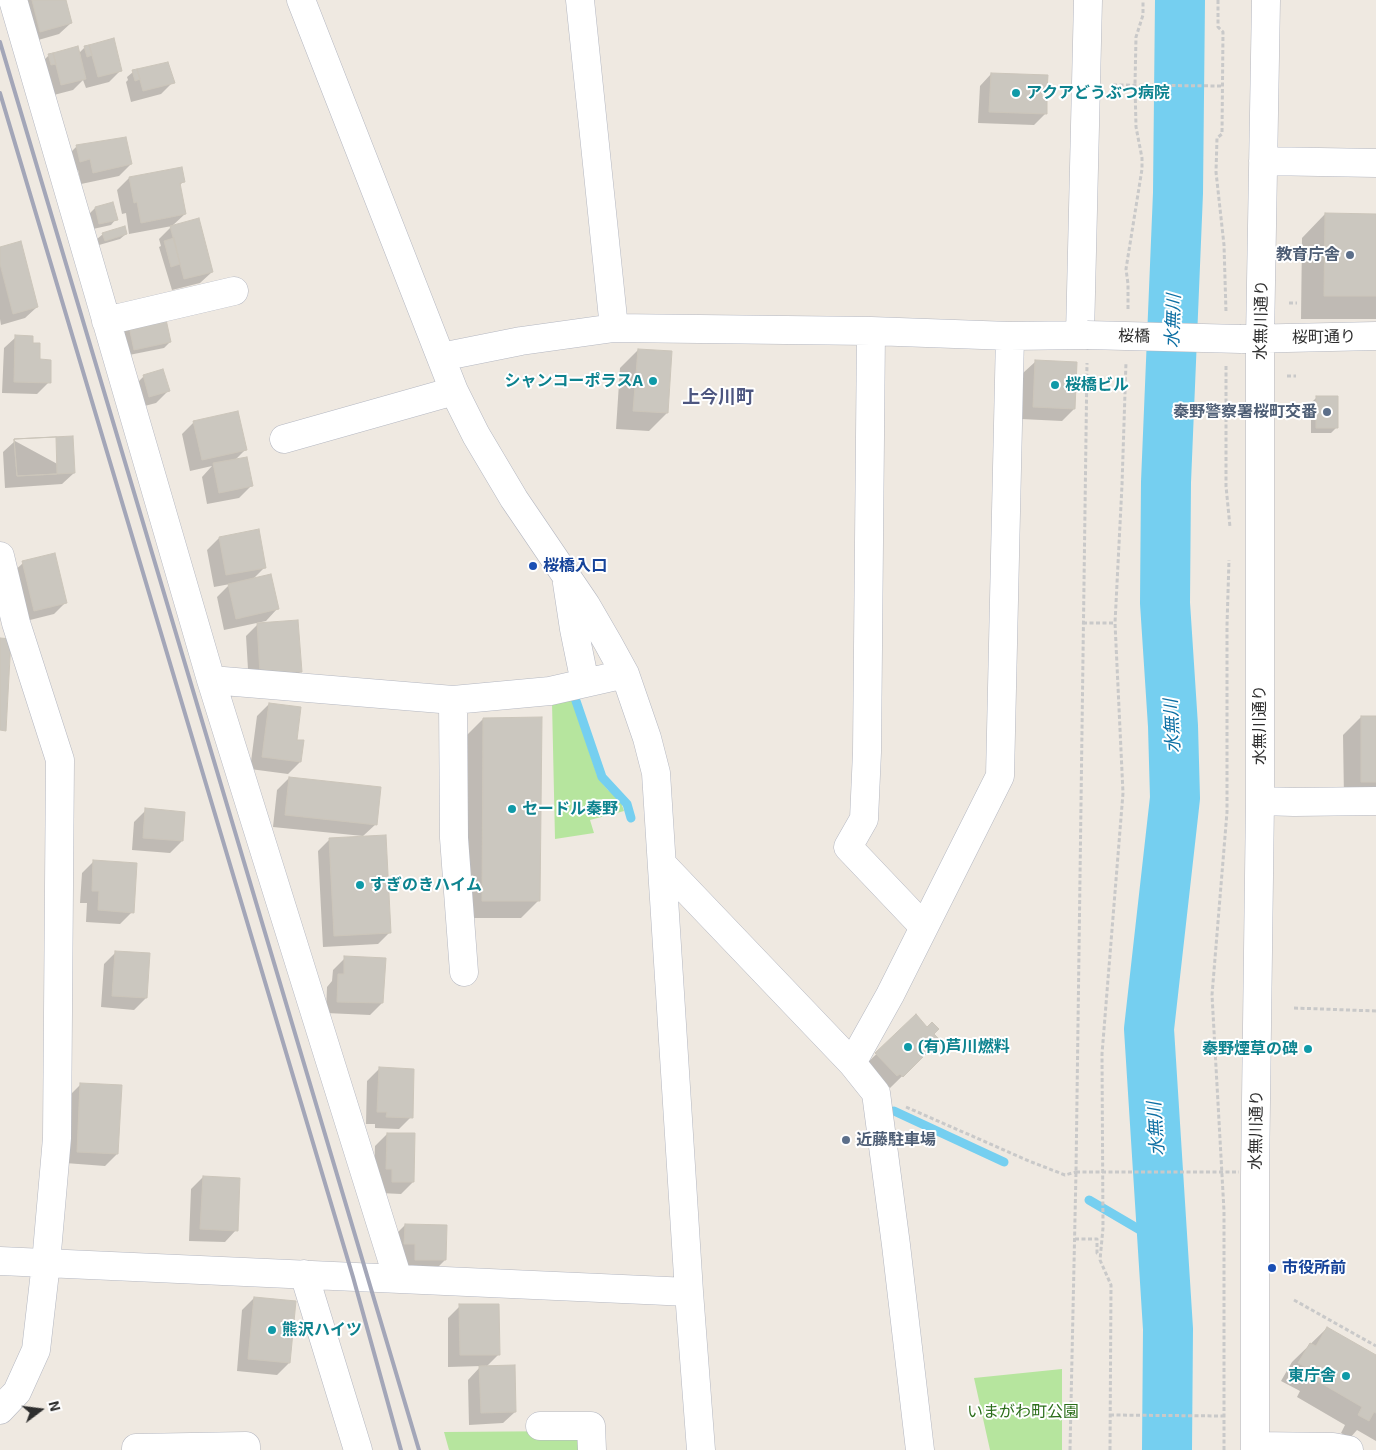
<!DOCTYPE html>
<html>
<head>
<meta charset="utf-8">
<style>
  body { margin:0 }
  #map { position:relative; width:1376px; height:1450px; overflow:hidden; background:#efe9e1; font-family:"Exo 2",sans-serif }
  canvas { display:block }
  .north { position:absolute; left:15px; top:1385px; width:50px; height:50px; -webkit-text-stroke:4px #fff; paint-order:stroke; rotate:75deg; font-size:14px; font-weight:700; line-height:20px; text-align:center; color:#2e2e2e }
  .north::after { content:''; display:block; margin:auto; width:18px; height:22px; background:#2e2e2e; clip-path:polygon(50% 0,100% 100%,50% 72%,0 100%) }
</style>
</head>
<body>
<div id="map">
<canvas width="1376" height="1450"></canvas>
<div class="north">N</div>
</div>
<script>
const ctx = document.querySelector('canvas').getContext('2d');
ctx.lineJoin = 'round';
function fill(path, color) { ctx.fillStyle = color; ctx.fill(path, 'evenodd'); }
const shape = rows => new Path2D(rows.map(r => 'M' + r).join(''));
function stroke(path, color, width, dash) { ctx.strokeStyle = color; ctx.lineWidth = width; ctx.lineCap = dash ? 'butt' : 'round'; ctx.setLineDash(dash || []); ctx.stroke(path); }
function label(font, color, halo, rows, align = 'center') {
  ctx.font = font + ' "Exo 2","Noto Sans JP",sans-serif'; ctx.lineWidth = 4; ctx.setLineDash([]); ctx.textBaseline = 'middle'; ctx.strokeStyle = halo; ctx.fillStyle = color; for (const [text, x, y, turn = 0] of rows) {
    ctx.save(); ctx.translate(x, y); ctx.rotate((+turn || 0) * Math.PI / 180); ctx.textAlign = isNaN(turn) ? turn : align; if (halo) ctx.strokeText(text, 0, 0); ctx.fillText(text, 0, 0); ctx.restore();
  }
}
fill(shape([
  [571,697,597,775,602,783,608,790,620,799,624,811,590,820,594,833,555,839,552,702],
  [1062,1369,1062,1450,990,1450,974,1378],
  [574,1431,578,1435,578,1450,449,1450,444,1432]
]), '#b6e59e');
fill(shape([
  [17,0,65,0,71,23,59,34,28,43],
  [85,47,121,70,109,82,86,88,83,80,73,90,50,96,43,61,49,55,78,54],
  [133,72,173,82,161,94,131,102,126,82,128,80,127,77],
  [991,74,1046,89,1041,95,1046,113,1034,125,978,123,980,86],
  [77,146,131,164,119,176,81,184,78,170,68,173,65,158],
  [129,178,184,181,180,185,185,214,172,226,212,272,200,283,172,290,159,247,161,246,159,239,172,226,129,234,126,213,122,214,117,190],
  [112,204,116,219,111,225,93,229,89,214,95,208],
  [1325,214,1376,215,1376,319,1301,319,1302,238],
  [103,234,126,234,120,239,99,245,97,239],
  [0,248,37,307,25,318,1,325,0,319],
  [129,324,170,342,164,348,129,355,123,329],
  [16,337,32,344,49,382,37,394,2,393,4,348],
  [638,350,667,413,649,431,616,429,620,368],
  [1035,362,1074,409,1062,421,1021,419,1023,373],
  [144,376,168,391,156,403,137,408,132,388],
  [1317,397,1336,428,1331,433,1311,433,1311,403],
  [194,422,245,450,235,460,251,486,239,498,207,504,202,477,212,466,190,471,182,434],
  [15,441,74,473,62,484,5,488,3,452],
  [219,538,265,567,252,580,277,609,266,621,224,630,217,597,230,584,214,587,207,550],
  [23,563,66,602,54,614,22,622,11,574],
  [258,624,301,671,289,683,249,686,246,636],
  [269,704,300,762,288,774,250,769,257,716],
  [1361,717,1376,717,1376,800,1344,799,1343,735],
  [483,719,539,900,521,918,464,918,465,737],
  [289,778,376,824,363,836,273,827,277,790],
  [146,810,182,841,170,853,132,850,134,822],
  [330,839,390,932,378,944,323,947,318,851],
  [94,861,132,912,120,924,86,922,87,903,80,903,82,873],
  [116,952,146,998,134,1010,101,1007,104,964],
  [345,958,382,1003,370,1015,326,1013,327,987,332,981,333,970],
  [916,1016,939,1040,890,1088,887,1085,885,1087,864,1066],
  [379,1069,411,1117,399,1129,375,1128,375,1124,366,1124,367,1081],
  [81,1084,117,1154,105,1166,65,1163,69,1096],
  [387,1134,413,1182,401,1194,380,1193,374,1180,375,1146],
  [203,1177,236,1230,225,1242,189,1241,191,1189],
  [405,1225,445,1260,433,1272,404,1271,393,1237],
  [254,1298,289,1363,277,1375,237,1371,242,1310],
  [460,1306,499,1354,486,1367,515,1412,503,1423,469,1425,468,1380,481,1366,448,1367,448,1318],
  [1327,1328,1376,1356,1376,1441,1357,1430,1350,1438,1341,1433,1345,1425,1297,1397,1300,1391,1281,1381,1292,1362]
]), '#0003');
stroke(shape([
  [575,698,602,777,627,804,631,818],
  [894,1111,1004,1162],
  [1089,1200,1164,1244]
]), '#75cff0', 9);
stroke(shape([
  [1167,1450,1168,1329,1149,1029,1175,798,1173,726,1165,603,1166,482,1178,193,1180,0]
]), '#75cff0', 50);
const building = shape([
  [32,0,66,0,72,23,40,32,32,0],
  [114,38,122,71,98,77,89,45,114,38],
  [89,45,92,55,87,57,84,46,89,45],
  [78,46,86,79,61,85,53,53,78,46],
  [53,53,56,64,51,65,48,54,53,53],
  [168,62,175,83,143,91,137,69,168,62],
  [137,69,140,79,135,81,132,70,137,69],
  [991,73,1048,75,1047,90,1042,90,1042,97,1047,97,1047,114,989,112,991,73],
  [126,137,132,164,93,173,90,159,80,162,76,145,126,137],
  [182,167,185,182,180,183,186,214,141,223,137,202,134,203,129,177,182,167],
  [113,202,118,220,99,224,95,207,113,202],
  [1325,213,1376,214,1376,296,1324,296,1325,213],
  [199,218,213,272,184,279,170,226,199,218],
  [125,226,127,234,105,241,102,233,125,226],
  [174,238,180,264,171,267,164,241,174,238],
  [21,241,38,307,13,314,0,264,0,247,21,241],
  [165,315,171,342,134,350,128,322,165,315],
  [15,335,33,336,33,343,40,343,40,359,51,360,51,383,14,382,15,335],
  [638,349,672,351,668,413,633,411,638,349],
  [1035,360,1077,362,1075,409,1033,407,1035,360],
  [163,369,170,391,149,397,143,375,163,369],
  [1316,396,1338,396,1338,428,1316,428,1316,396],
  [238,411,247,450,202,460,193,421,238,411],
  [73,436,75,473,17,476,14,439,73,436],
  [56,437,57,474,17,476,14,439,56,437],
  [247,457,253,486,219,493,213,463,247,457],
  [259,529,266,568,226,575,219,537,259,529],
  [55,553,67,603,34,611,22,561,55,553],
  [271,574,279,609,236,619,228,584,271,574],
  [298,620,302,672,260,674,257,623,298,620],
  [0,638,11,639,6,731,0,730,0,638],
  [269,703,301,707,297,740,304,740,301,762,262,757,269,703],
  [1361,716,1376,716,1376,782,1361,782,1361,716],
  [542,717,540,901,482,901,483,718,542,717],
  [289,777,381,787,377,825,285,815,289,777],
  [145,808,185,812,183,841,143,838,145,808],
  [386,835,391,933,334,936,329,838,386,835],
  [93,860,137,863,134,913,98,910,99,891,92,891,93,860],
  [115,951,150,953,147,998,112,996,115,951],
  [344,956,386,958,383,1003,337,1002,338,974,344,974,344,956],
  [916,1014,927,1027,932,1022,939,1029,934,1034,940,1040,903,1077,900,1074,897,1076,875,1053,916,1014],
  [379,1067,414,1069,413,1118,386,1117,387,1112,377,1112,379,1067],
  [80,1083,122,1085,118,1154,77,1152,80,1083],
  [387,1133,415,1133,414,1182,392,1182,392,1169,386,1169,387,1133],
  [203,1176,240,1178,238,1231,200,1229,203,1176],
  [405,1224,447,1225,446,1260,415,1260,415,1244,404,1244,405,1224],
  [254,1297,296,1301,290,1363,248,1359,254,1297],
  [459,1304,499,1304,500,1355,460,1355,459,1304],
  [1327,1327,1376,1355,1376,1413,1374,1412,1369,1421,1358,1415,1362,1407,1314,1379,1317,1373,1298,1363,1310,1343,1316,1346,1327,1327],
  [515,1365,516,1412,481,1413,479,1366,515,1365]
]);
fill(building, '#cbc7bf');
stroke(building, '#cbc5ba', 1);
const minor = shape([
  [13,0,211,680,398,1279],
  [301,0,454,391,476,435,514,499,586,605,608,643,625,674,647,738,656,773,689,1292,701,1450],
  [580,0,614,328],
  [1263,161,1376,163],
  [106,321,234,291],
  [871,331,867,752,864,819,848,847,924,927],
  [1080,335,1088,0],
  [1243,339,1376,336],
  [441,357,521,341,614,328,871,331,1010,336,1087,335],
  [284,439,454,391],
  [0,556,16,623,60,760,57,1138,46,1263,36,1350,17,1392,0,1410],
  [567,583,574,629,585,683],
  [211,680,453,700,550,691,625,674],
  [453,700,454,838,464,972],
  [1260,801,1294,802,1376,801],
  [662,864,852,1063,876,1093,896,1245,920,1450],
  [852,1063,890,995,1000,776,1010,336],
  [0,1261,689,1292],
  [304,1274,358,1450],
  [540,1426,591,1426,592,1450],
  [1255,1446,1333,1447,1349,1450],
  [136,1450,136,1448,246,1446,246,1450],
  [1255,1450,1255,1176,1260,801,1260,339,1266,0]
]);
stroke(minor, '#b4b7c1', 29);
stroke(shape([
  [1218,0,1218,27,1223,32,1222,134,1217,138,1216,172,1224,245,1226,312],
  [1113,85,1222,86],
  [1289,303,1297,303],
  [1128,309,1128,284,1126,269,1142,169,1142,158,1136,127,1135,85,1136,37,1143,15,1143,0],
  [1226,366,1226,486,1230,527],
  [1287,376,1296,376],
  [1083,623,1115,623],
  [1294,1008,1376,1011],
  [906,1107,1029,1161,1065,1175,1076,1172],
  [1075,1239,1097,1239,1097,1253,1100,1254],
  [1294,1300,1376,1346],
  [1110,1415,1224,1416],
  [1070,1450,1076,1172,1087,363],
  [1110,1450,1111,1285,1100,1260,1103,1228,1102,1054,1123,793,1115,623,1122,485,1126,362],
  [1224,1450,1224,1211,1212,995,1227,812,1227,625,1229,560]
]), '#c9c9c9', 3, [4, 2.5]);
stroke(minor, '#fff', 28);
stroke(shape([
  [0,42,419,1450],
  [0,93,353,1277,401,1450]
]), '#a3a6b8', 4);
const minorBridge = shape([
  [1087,335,1241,339]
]);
stroke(minorBridge, '#b4b7c1', 29, []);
stroke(shape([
  [1076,1172,1239,1172]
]), '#c9c9c9', 3, [4, 2.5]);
stroke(minorBridge, '#fff', 28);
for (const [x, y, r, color] of [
  [1016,93,5,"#0f9aa8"],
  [1350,255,5,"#5c6f8a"],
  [653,381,5,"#0f9aa8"],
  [1055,385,5,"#0f9aa8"],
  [1327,412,5,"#5c6f8a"],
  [533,566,5,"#1a4fb4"],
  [512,809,5,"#0f9aa8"],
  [360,885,5,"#0f9aa8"],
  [908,1047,5,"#0f9aa8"],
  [1308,1049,5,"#0f9aa8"],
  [846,1140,5,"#5c6f8a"],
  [1272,1268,5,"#1a4fb4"],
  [272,1330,5,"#0f9aa8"],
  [1346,1376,5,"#0f9aa8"]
]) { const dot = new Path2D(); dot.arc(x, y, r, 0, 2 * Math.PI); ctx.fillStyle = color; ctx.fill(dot); stroke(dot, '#fff', 2); }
label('bold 16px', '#0d838f', '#fff', [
  ["アクアどうぶつ病院",1026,93],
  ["シャンコーポラスA",643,381,"right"],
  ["桜橋ビル",1065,385],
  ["セードル秦野",522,809],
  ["すぎのきハイム",370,885],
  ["(有)芦川燃料",918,1047],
  ["秦野煙草の碑",1298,1049,"right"],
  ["熊沢ハイツ",282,1330],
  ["東庁舎",1336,1376,"right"]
], 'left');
label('bold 16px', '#4e5e75', '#fff', [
  ["教育庁舎",1340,255],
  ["秦野警察署桜町交番",1317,412],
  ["近藤駐車場",856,1140,"left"]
], 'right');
label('16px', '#2e2e2e', '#fff', [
  ["水無川通り",1261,320,-89],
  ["桜橋",1134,336,1],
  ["桜町通り",1324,337,-1],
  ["水無川通り",1260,725,-90],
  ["水無川通り",1256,1130,-89]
]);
label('bold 16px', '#164399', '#fff', [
  ["桜橋入口",543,566],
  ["市役所前",1282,1268]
], 'left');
label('16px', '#2c6e1b', '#fff', [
  ["いまがわ町公園",1023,1412]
]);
label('italic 18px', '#0d6fa3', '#fff', [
  ["水無川",1173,321,-88],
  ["水無川",1172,726,-93],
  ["水無川",1156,1129,-94]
]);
label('bold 18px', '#4d5680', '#fff', [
  ["上今川町",718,397]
]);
</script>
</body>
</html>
